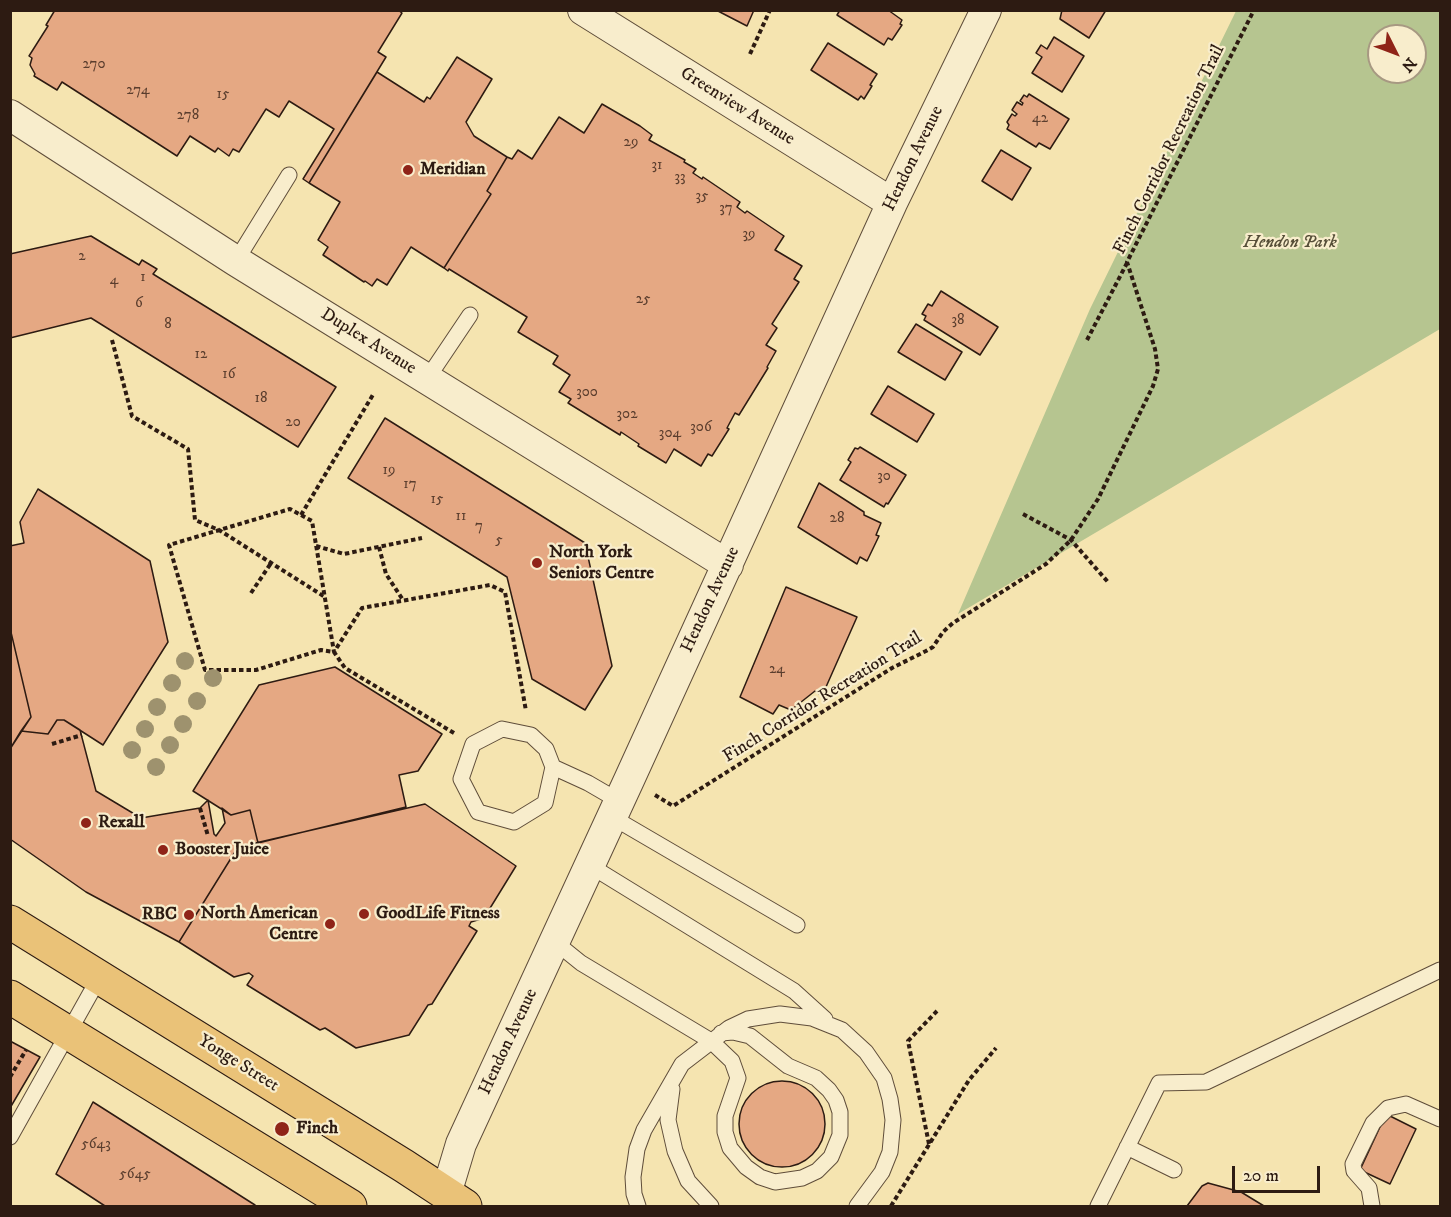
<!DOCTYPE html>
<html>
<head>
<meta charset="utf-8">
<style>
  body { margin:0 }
  #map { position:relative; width:1451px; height:1217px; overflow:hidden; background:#f5e4b0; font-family:"IM FELL DW Pica",serif }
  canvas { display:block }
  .frame { position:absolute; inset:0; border:12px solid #2d1b12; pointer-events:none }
  .north { position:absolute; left:1367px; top:24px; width:60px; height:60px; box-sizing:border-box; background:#f8edcc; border:2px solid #a79982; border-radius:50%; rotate:132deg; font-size:16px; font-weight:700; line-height:24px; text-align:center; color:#2d1b12 }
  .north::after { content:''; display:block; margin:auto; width:21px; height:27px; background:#8f2418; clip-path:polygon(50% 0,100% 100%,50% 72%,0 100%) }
  .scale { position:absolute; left:1232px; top:1166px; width:88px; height:27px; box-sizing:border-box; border:3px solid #2d1b12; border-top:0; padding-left:8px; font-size:18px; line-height:21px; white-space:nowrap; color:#2d1b12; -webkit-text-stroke:4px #f8edcc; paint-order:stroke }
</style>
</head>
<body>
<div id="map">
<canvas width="1451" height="1217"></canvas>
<div class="frame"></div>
<div class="north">N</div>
<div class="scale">20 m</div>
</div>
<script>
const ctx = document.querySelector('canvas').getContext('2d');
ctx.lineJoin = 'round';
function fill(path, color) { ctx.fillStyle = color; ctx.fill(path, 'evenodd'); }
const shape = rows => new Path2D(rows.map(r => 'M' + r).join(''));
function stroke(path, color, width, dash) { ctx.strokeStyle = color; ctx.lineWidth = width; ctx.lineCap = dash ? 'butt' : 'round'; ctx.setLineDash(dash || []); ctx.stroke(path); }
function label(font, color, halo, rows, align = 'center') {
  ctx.font = font + ' "IM FELL DW Pica",serif'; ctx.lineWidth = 4.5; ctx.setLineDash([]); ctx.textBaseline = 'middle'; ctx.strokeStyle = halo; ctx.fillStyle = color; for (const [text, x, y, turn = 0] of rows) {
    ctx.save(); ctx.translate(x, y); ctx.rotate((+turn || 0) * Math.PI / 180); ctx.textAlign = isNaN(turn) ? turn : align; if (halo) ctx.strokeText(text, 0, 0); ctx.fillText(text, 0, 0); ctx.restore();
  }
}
fill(shape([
  [1236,11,1440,11,1440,329,958,614,1090,309],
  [1379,36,1415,36,1415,72,1379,72]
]), '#b6c590');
const building = shape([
  [55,10,398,10,402,13,378,52,386,57,309,183,303,179,334,129,289,101,279,117,266,109,239,152,233,149,229,156,218,148,215,152,190,136,177,156,62,82,57,90,34,76,35,74,30,65,32,58,29,56,48,26,46,25,55,10],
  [716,10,754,10,747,26,716,10],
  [840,10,888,10,902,20,900,24,902,25,892,40,888,38,884,45,837,15,840,10],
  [1062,10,1106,10,1089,38,1060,19,1062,10],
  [1054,37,1084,56,1062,92,1032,73,1042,57,1036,53,1041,45,1047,49,1054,37],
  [828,43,877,74,870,85,872,86,864,99,861,96,858,100,811,70,828,43],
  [457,57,492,79,466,122,474,136,507,157,487,191,491,194,444,268,411,247,387,285,377,279,372,286,365,281,364,282,323,255,328,247,318,240,340,202,309,183,377,72,424,102,427,97,430,99,457,57],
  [1029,94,1069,119,1050,149,1039,143,1036,147,1007,129,1009,125,1007,122,1012,114,1015,116,1017,114,1012,110,1017,102,1022,105,1023,103,1020,101,1024,95,1027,97,1029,94],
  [602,104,640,126,652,135,649,140,685,160,684,162,696,169,693,173,702,179,703,177,740,202,737,207,745,213,747,211,784,236,775,250,802,266,794,279,799,282,772,324,777,328,766,345,776,351,767,367,768,368,739,415,735,413,727,428,729,429,712,456,708,454,701,466,674,449,666,463,638,446,639,444,621,432,620,435,568,403,571,399,559,392,570,375,553,364,558,356,518,332,527,317,449,269,448,271,444,268,491,194,487,191,507,157,512,159,518,150,532,159,559,117,584,133,602,104],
  [1001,150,1031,168,1012,200,982,181,1001,150],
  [91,236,139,265,142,260,157,269,153,274,336,387,298,447,91,318,10,338,10,254,91,236],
  [941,291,998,327,980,355,924,320,926,316,922,314,928,304,932,306,941,291],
  [916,324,962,352,945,380,898,352,916,324],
  [888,386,934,414,917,442,871,414,888,386],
  [385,418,585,543,612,666,585,710,532,679,507,577,348,478,385,418],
  [860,447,906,475,888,504,886,503,884,507,840,480,851,462,848,460,855,448,858,449,860,447],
  [819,483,864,512,864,515,881,523,876,535,879,536,867,561,860,557,857,564,798,527,819,483],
  [38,489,150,561,168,642,103,745,64,720,57,720,48,734,21,731,31,717,10,628,10,546,24,543,20,522,38,489],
  [786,587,857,617,822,696,815,691,791,710,779,705,773,714,740,697,786,587],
  [10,628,31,717,10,749,10,628],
  [335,667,442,734,418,771,399,775,406,807,258,843,250,810,231,815,193,791,259,685,335,667],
  [57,720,64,720,80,730,96,791,141,818,200,808,208,800,214,834,216,836,225,823,222,808,231,815,250,810,258,843,238,847,179,942,86,892,10,839,10,749,21,731,48,734,57,720],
  [425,804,516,866,484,918,471,922,469,926,477,931,432,1004,428,1005,409,1035,356,1048,325,1028,320,1030,247,985,253,976,249,973,234,977,179,942,238,847,425,804],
  [10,1041,40,1057,10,1108,10,1041],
  '739 1124a43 43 0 1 1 86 0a43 43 0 1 1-86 0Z',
  [93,1102,255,1205,254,1206,105,1206,56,1174,93,1102],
  [1386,1114,1416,1129,1390,1184,1360,1170,1386,1114],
  [1208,1183,1241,1192,1264,1206,1187,1206,1202,1186,1208,1183]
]);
fill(building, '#e5a883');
stroke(building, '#2d1b12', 1.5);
const lane = shape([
  [236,261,289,175],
  [427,379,470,315],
  [553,767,545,803,514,822,478,812,461,779,473,744,502,729,531,735,546,749,553,767,588,783,619,801],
  [612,817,797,925],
  [589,865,794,991,825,1019],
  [555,942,581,963,711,1041,732,1061,738,1078,725,1116,725,1132,730,1148,746,1167,760,1177,775,1182,802,1178,817,1171,831,1157,840,1135,840,1112,836,1100,829,1090,816,1078,788,1066,750,1036,733,1032,721,1033],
  [672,1089,668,1120,675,1151,688,1181,711,1206],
  [10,1137,99,978],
  [1127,1147,1174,1170],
  [638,1206,634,1194,633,1177,637,1149,644,1130,682,1064,729,1028,748,1019,780,1014,812,1018,842,1030,866,1052,884,1078,890,1099,893,1120,890,1152,882,1172,857,1206],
  [1098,1206,1159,1083,1206,1082,1440,970],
  [1372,1206,1369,1188,1354,1171,1353,1164,1373,1123,1388,1108,1406,1104,1440,1119]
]);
const street = shape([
  [583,10,892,203],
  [10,115,236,261,728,565],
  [446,1194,461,1144,629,780,892,203,986,10]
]);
const primary = shape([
  [10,922,404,1166,465,1206],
  [10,997,350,1206]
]);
stroke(lane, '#5f4d3a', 17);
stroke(street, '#5f4d3a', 32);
stroke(primary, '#2d1b12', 35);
stroke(shape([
  [750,54,770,10],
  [112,340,132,416,188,449,195,520,219,530,325,597],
  [1087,340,1127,263],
  [1023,514,1071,540,1108,582],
  [301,515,374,393],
  [316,546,344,554,422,538],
  [379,547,386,574,403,600],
  [251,593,271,563],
  [454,733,345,668,334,652,321,650,256,670,205,670,169,545,290,509,312,521,334,652,362,608,490,585,505,592,526,711],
  [52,744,82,735],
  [655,795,673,806,892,668,926,651,933,647,943,632,953,623,1046,564,1071,540,1098,499,1153,386,1158,369,1155,349,1127,262,1254,10],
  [200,808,208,836],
  [10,1077,26,1050],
  [929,1144,908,1041,937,1011],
  [891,1206,969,1080,996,1048]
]), '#2d1b12', 4, [4.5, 3]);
stroke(lane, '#f8edcc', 15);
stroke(street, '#f8edcc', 30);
stroke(primary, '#eac278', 33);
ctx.fillStyle = '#9e926e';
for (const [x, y] of [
  [185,661],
  [213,678],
  [172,683],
  [197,701],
  [157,707],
  [183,724],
  [145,729],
  [170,745],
  [132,750],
  [156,767]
]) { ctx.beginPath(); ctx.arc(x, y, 9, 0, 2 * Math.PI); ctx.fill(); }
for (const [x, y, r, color] of [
  [408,170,6,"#8f2418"],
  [537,563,6,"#8f2418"],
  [86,823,6,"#8f2418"],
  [163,850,6,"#8f2418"],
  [364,914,6,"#8f2418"],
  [189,915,6,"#8f2418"],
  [330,924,6,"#8f2418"],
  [282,1129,8,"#8f2418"]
]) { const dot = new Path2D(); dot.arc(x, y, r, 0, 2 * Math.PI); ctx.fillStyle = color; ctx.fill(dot); stroke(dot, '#f8edcc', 2); }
label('15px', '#5b3e2e', null, [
  ["270",94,65],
  ["274",138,91],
  ["15",223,95],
  ["278",188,116],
  ["42",1040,119],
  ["29",631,143],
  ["31",657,166],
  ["33",680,178],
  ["35",702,197],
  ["37",726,209],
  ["39",749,235],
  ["2",82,257],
  ["1",143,278],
  ["4",114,281],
  ["25",643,300],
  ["6",139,304],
  ["38",958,321],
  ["8",168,325],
  ["12",201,355],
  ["16",229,375],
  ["300",587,393],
  ["18",261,399],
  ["302",627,415],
  ["20",293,423],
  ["306",701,428],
  ["304",670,434],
  ["19",389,471],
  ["30",884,477],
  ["17",410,485],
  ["15",437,500],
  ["11",461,517],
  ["28",837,519],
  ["7",479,527],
  ["5",499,541],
  ["24",777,670],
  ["5643",96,1145],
  ["5645",135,1175]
]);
label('18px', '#2d1b12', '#f8edcc', [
  ["Greenview Avenue",737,107,32],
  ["Finch Corridor Recreation Trail",1170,150,-64],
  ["Hendon Avenue",914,159,-64],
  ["Duplex Avenue",368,342,32],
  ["Hendon Avenue",711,600,-65],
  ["Finch Corridor Recreation Trail",823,698,-32],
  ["Hendon Avenue",509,1042,-65],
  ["Yonge Street",238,1064,32]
]);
label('bold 18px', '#2d1b12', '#f8edcc', [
  ["Meridian",420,170],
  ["North York",549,553],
  ["Seniors Centre",549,574],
  ["Rexall",98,823],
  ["Booster Juice",175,850],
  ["North American",318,914,"right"],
  ["Centre",318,935,"right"],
  ["GoodLife Fitness",376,914],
  ["RBC",177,915,"right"],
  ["Finch",296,1129]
], 'left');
label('italic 18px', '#564e38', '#f8edcc', [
  ["Hendon Park",1290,243]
]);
</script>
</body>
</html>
